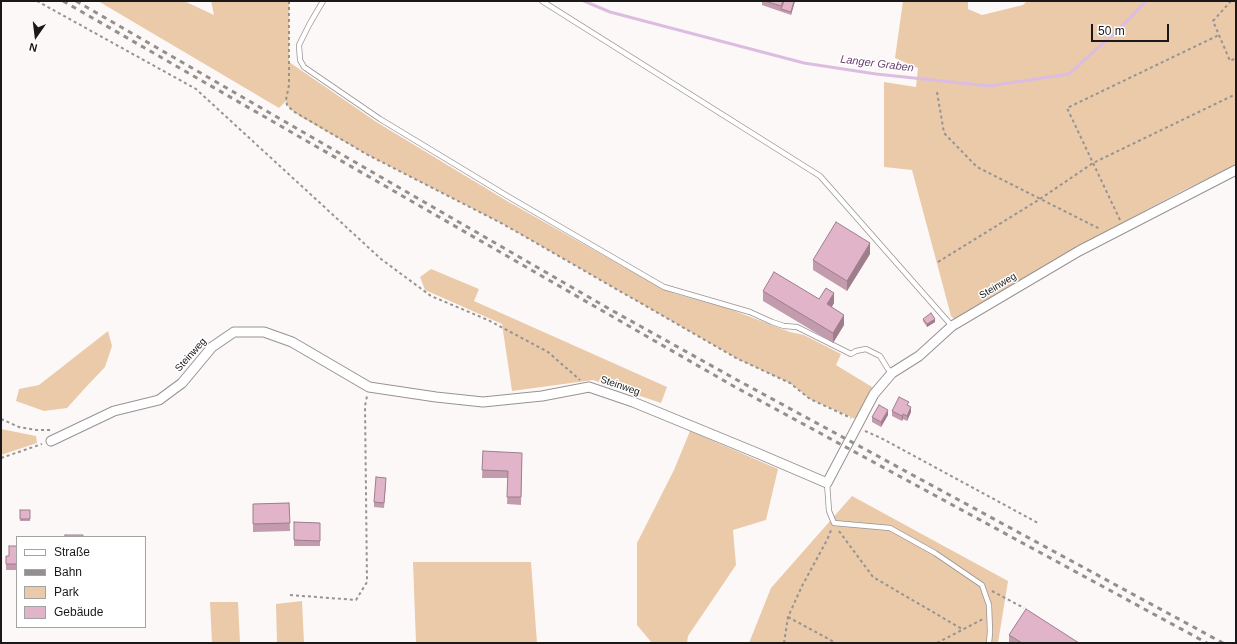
<!DOCTYPE html>
<html>
<head>
<meta charset="utf-8">
<style>
  body { margin:0 }
  #map { position:relative; width:1237px; height:644px; overflow:hidden; background:#fdf8f8; font-family:Arial,sans-serif }
  canvas { display:block }
  .frame { position:absolute; inset:0; border:2px solid #1a1818; pointer-events:none }
  .legend { position:absolute; left:16px; top:536px; width:130px; height:92px; box-sizing:border-box; background:#fff; border:1px solid #a3a3a3; margin:0; padding:5px 7px; list-style:none; font-size:12px; color:#1a1818 }
  .legend li { display:flex; align-items:center; gap:8px; height:20px }
  .legend b { width:20px; border:1px solid #a3a3a3 }
  .north { position:absolute; left:16px; top:16px; width:40px; height:40px; -webkit-text-stroke:3px #fff; paint-order:stroke; rotate:194deg; font-size:11px; font-weight:700; line-height:16px; text-align:center; color:#1a1818 }
  .north::after { content:''; display:block; margin:auto; width:14px; height:18px; background:#1a1818; clip-path:polygon(50% 0,100% 100%,50% 72%,0 100%) }
  .scale { position:absolute; left:1091px; top:24px; width:78px; height:18px; box-sizing:border-box; border:2px solid #1a1818; border-top:0; padding-left:5px; font-size:12px; line-height:14px; white-space:nowrap; color:#1a1818; -webkit-text-stroke:3px #fff; paint-order:stroke }
</style>
</head>
<body>
<div id="map">
<canvas width="1237" height="644"></canvas>
<div class="frame"></div>
<ul class="legend">
<li><b style="height:5px;background:#fff"></b>Straße</li>
<li><b style="height:5px;background:#938f8f"></b>Bahn</li>
<li><b style="height:11px;background:#eacaa9"></b>Park</li>
<li><b style="height:11px;background:#e1b4c9"></b>Gebäude</li>
</ul>
<div class="north">N</div>
<div class="scale">50 m</div>
</div>
<script>
const ctx = document.querySelector('canvas').getContext('2d');
ctx.lineJoin = 'round';
function fill(path, color) { ctx.fillStyle = color; ctx.fill(path, 'evenodd'); }
const shape = rows => new Path2D(rows.map(r => 'M' + r).join(''));
function stroke(path, color, width, dash) { ctx.strokeStyle = color; ctx.lineWidth = width; ctx.lineCap = dash ? 'butt' : 'round'; ctx.setLineDash(dash || []); ctx.stroke(path); }
function label(font, color, halo, rows, align = 'center') {
  ctx.font = font + ' Arial,sans-serif'; ctx.lineWidth = 3; ctx.setLineDash([]); ctx.textBaseline = 'middle'; ctx.strokeStyle = halo; ctx.fillStyle = color; for (const [text, x, y, turn = 0] of rows) {
    ctx.save(); ctx.translate(x, y); ctx.rotate((+turn || 0) * Math.PI / 180); ctx.textAlign = isNaN(turn) ? turn : align; if (halo) ctx.strokeText(text, 0, 0); ctx.fillText(text, 0, 0); ctx.restore();
  }
}
fill(shape([
  [98,1,184,1,214,15,211,1,289,1,289,62,378,123,507,201,663,289,676,294,727,308,790,332,804,335,841,354,836,365,877,390,860,421,810,399,790,383,738,359,503,224,368,155,301,117,293,111,287,105,286,101,279,108],
  [903,1,968,1,968,9,982,15,1023,5,1027,1,1236,1,1236,165,1182,191,1077,247,954,319,951,316,912,170,884,167,884,82,916,87,918,68,895,58],
  [431,269,479,289,474,301,667,387,661,403,593,380,512,391,502,324,425,290,420,277],
  [108,331,112,346,105,367,87,386,67,408,44,411,16,401,19,389,39,385],
  [1,429,36,436,37,443,1,455],
  [690,431,778,469,766,520,733,530,736,565,688,636,687,643,652,643,637,625,637,543,674,470],
  [852,496,1008,581,998,643,749,643,771,588],
  [413,562,531,562,537,643,416,643],
  [302,601,304,643,277,643,276,604],
  [210,602,238,602,240,643,212,643]
]), '#eacaa9');
stroke(shape([
  [584,1,610,12,804,63,876,74,989,86,1069,74,1121,27,1146,1]
]), '#dcbde1', 3);
const service = shape([
  [323,1,309,25,299,45,300,60,304,67,380,119,509,197,664,287,750,312,772,322,784,326,797,327,851,354,856,351,866,349,880,356,888,369,892,373],
  [542,1,820,176,952,326],
  [827,483,829,511,834,523,890,528,935,553,982,585,989,605,990,632,989,643]
]);
const minor = shape([
  [51,441,114,411,159,400,182,383,212,347,234,332,264,332,292,342,369,387,436,397,483,402,542,396,589,387,633,402,757,453,827,483,874,394,892,373,919,356,952,326,1079,251,1236,170]
]);
stroke(service, '#989393', 6);
stroke(minor, '#989393', 11);
stroke(shape([
  [37,1,196,89,381,259,431,296,488,320,548,352,580,380],
  [289,1,289,85,286,100,287,105,293,111,368,155,503,224,738,359,790,383,810,399,851,418],
  [847,1,850,1],
  [1231,1,1213,21,1230,61,1236,58],
  [937,92,944,133,977,167,1100,229],
  [1120,220,1067,108,1219,35],
  [938,262,1040,199,1093,163,1236,94],
  [1,419,19,427,36,430,51,430],
  [865,431,881,438,1038,523],
  [1,458,42,444],
  [839,531,873,577,962,629],
  [992,591,1024,608],
  [290,595,356,600,367,582,365,406,367,396],
  [788,617,836,643],
  [784,643,788,617,802,586,827,540,832,528],
  [937,643,983,619]
]), '#969393', 2, [3, 3]);
stroke(service, '#fff', 4.5);
stroke(minor, '#fff', 9);
stroke(shape([
  [63,1,735,387,1207,643],
  [76,1,613,311,739,381,1223,643]
]), '#938f8f', 3, [5, 5]);
fill(shape([
  [762,1,795,1,791,15,762,5],
  [870,254,847,291,813,270,813,260],
  [763,291,834,303,832,307,844,325,833,343,763,301],
  [923,319,935,322,927,327,923,321],
  [909,405,911,412,907,421,903,419,902,421,892,416,892,411],
  [888,415,881,427,872,422,872,417],
  [483,451,522,460,521,505,507,504,508,478,482,478],
  [386,483,384,508,374,507,374,502],
  [289,503,290,531,253,532,253,504],
  [20,510,30,510,30,521,20,521],
  [294,522,320,523,320,546,294,546],
  [17,546,17,570,6,570,6,556,9,556],
  [1009,635,1079,643,1009,643]
]), '#c29bad');
fill(shape([
  [794,1,795,1,791,15,791,12],
  [870,243,870,254,847,291,847,281],
  [834,293,834,303,827,314,827,304],
  [844,315,844,325,833,343,833,333],
  [935,319,935,322,927,327,927,324],
  [911,407,911,412,907,421,907,416],
  [888,410,888,415,881,427,881,422],
  [903,414,903,419,902,421,902,416]
]), '#9e7e8d');
const building = shape([
  [765,1,783,1,781,6,765,1],
  [784,1,794,1,791,12,781,9,784,1],
  [836,222,870,243,847,281,813,260,836,222],
  [774,272,819,299,826,288,834,293,827,304,844,315,833,333,763,291,774,272],
  [931,313,935,319,927,324,923,319,931,313],
  [899,397,909,402,907,405,911,407,907,416,903,414,902,416,892,411,899,397],
  [879,405,888,410,881,422,872,417,879,405],
  [483,451,522,453,521,497,507,497,508,471,482,470,483,451],
  [376,477,386,478,384,503,374,502,376,477],
  [289,503,290,523,253,524,253,504,289,503],
  [20,510,30,510,30,519,20,519,20,510],
  [294,522,320,523,320,541,294,540,294,522],
  [65,535,83,535,83,537,65,537,65,535],
  [9,546,17,546,17,564,6,564,6,556,9,556,9,546],
  [1026,609,1079,643,1022,643,1009,635,1026,609]
]);
fill(building, '#e1b4c9');
stroke(building, '#9e7e8d', 1);
label('10px', '#1a1818', '#fff', [
  ["Steinweg",998,286,-31],
  ["Steinweg",191,355,-48],
  ["Steinweg",620,386,19]
]);
label('italic 11px', '#6d4473', '#fff', [
  ["Langer Graben",877,64,7]
]);
</script>
</body>
</html>
